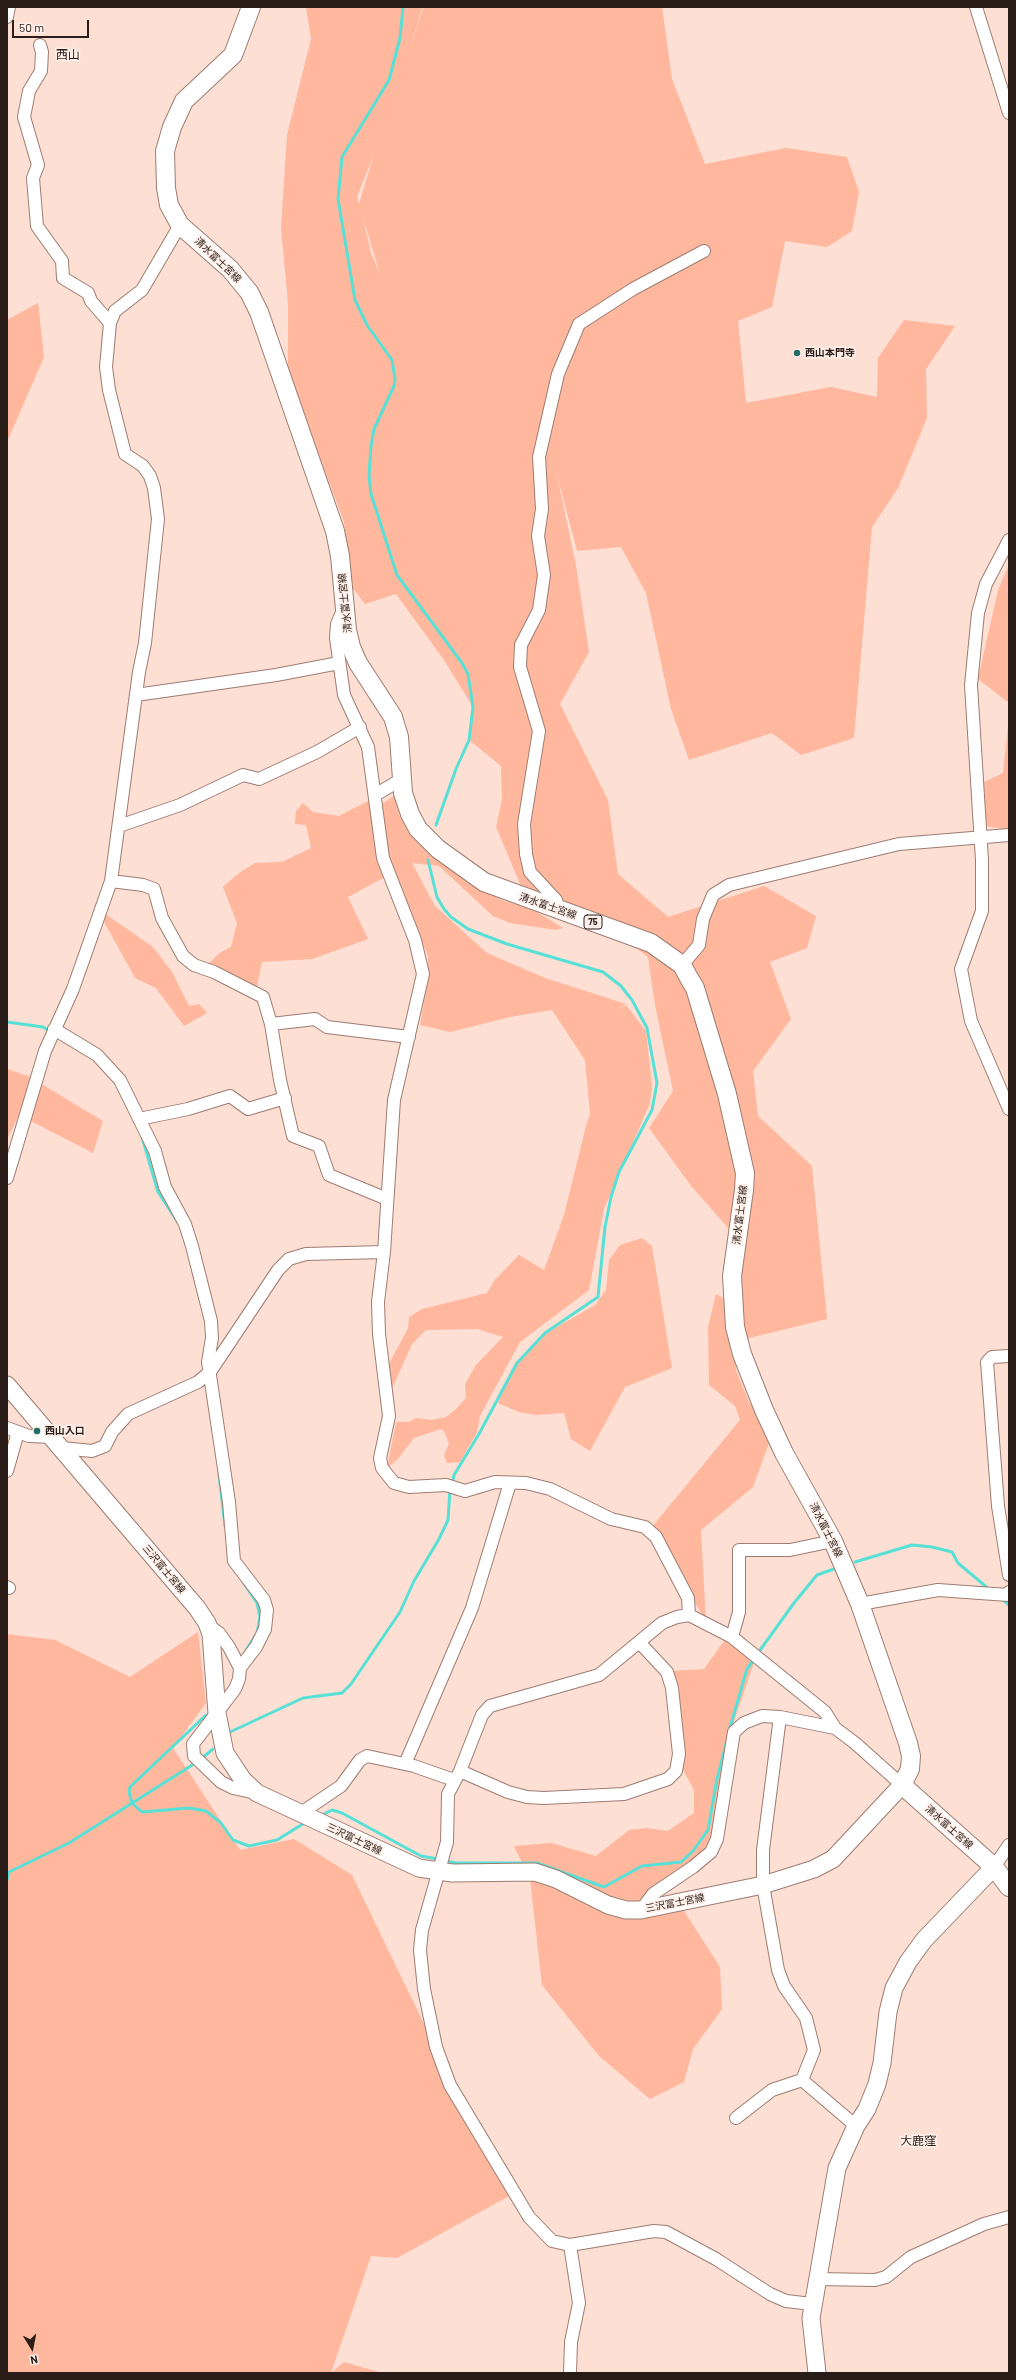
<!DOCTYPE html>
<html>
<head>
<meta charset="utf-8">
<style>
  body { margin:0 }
  #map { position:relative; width:1016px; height:2380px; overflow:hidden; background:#fddfd4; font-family:Barlow,sans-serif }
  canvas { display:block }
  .frame { position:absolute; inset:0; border:8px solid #2a1d18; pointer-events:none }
  .north { position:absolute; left:12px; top:2328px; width:40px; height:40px; -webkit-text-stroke:3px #fff0ea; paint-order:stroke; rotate:170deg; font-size:11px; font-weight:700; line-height:16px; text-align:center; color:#2a1d18 }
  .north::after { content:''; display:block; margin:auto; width:14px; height:18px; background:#2a1d18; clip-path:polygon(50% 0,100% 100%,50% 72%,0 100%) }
  .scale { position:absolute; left:12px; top:20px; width:77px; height:18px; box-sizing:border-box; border:2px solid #2a1d18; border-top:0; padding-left:5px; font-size:12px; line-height:14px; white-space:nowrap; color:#2a1d18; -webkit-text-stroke:3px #fff0ea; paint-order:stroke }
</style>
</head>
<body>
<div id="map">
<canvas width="1016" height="2380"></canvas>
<div class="frame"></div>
<div class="north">N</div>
<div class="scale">50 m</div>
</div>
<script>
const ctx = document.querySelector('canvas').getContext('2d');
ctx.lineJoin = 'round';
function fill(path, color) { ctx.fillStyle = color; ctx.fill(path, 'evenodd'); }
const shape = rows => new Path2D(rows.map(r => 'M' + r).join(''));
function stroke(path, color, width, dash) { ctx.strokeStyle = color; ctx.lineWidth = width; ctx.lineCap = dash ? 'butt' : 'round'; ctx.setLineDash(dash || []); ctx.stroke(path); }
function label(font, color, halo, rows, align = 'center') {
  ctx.font = font + ' Barlow,"Noto Sans JP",sans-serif'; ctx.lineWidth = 3.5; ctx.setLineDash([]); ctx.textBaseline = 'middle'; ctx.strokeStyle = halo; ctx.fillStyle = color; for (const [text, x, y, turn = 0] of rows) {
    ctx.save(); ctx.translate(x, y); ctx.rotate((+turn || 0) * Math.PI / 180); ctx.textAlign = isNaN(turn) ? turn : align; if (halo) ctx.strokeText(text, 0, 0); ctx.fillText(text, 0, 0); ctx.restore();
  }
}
fill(shape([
  [306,7,423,7,410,47,424,7,662,7,672,79,705,164,786,148,847,157,859,192,852,231,827,247,785,241,772,307,738,321,746,403,831,387,877,397,878,358,904,320,955,326,926,369,927,418,898,488,872,527,854,738,801,755,772,733,689,760,671,709,646,593,621,547,577,551,556,471,576,565,589,652,560,704,608,800,618,874,668,917,764,886,816,916,807,948,770,962,791,1019,753,1071,758,1116,812,1166,827,1319,745,1339,737,1238,692,1187,649,1128,673,1091,655,1005,648,957,584,909,523,891,496,827,502,799,501,766,469,740,473,707,444,660,396,594,365,604,349,583,344,522,288,373,288,303,281,228,287,135,311,39],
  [374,154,359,204,357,197],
  [362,213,362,214,380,274,371,253],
  [38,303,44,357,7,442,7,320],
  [1009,565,1009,703,978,679,998,590],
  [1009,717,1009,830,986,826,984,782,1003,773],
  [395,795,399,815,414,837,442,863,501,900,532,909,563,928,556,930,510,923,493,916,439,866,412,863,435,906,487,953,545,978,626,1004,613,1011,626,1005,646,1031,652,1086,650,1103,604,1209,589,1290,520,1342,480,1416,477,1432,460,1462,447,1463,444,1456,449,1443,444,1431,441,1429,414,1438,397,1460,387,1468,396,1422,409,1422,416,1418,431,1420,446,1417,456,1409,466,1398,465,1384,476,1365,503,1337,477,1329,426,1330,412,1344,390,1393,388,1366,408,1328,409,1317,422,1309,487,1293,494,1281,519,1255,544,1270,564,1215,586,1126,590,1114,585,1060,552,1010,510,1017,450,1032,420,1025,428,979,428,956,392,870,381,830,379,812,382,804],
  [370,800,377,862,385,877,348,897,368,939,312,959,262,962,256,991,208,964,221,952,231,947,237,923,223,887,239,873,255,863,282,862,311,848,306,825,295,824,296,811,303,803,313,812,339,816],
  [101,911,153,947,172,972,189,1006,199,1004,207,1013,184,1026,156,988,135,978,102,918],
  [7,1069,28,1076,103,1121,93,1153,19,1115,7,1139],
  [642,1238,652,1246,672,1368,625,1387,590,1451,571,1439,564,1413,536,1415,519,1412,498,1403,511,1370,541,1336,595,1305,606,1290,609,1260,620,1245],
  [716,1294,725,1299,733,1336,736,1370,749,1402,771,1438,753,1487,701,1530,706,1622,652,1527,740,1420,735,1406,709,1385,708,1327],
  [198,1632,206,1703,173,1748,240,1850,294,1839,352,1875,439,2055,511,2195,397,2258,371,2256,331,2373,344,2362,382,2373,7,2373,7,1634,55,1640,130,1677],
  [724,1641,756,1657,731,1730,717,1839,650,1897,646,1910,684,1911,720,1967,722,2009,693,2049,684,2082,650,2099,599,2056,542,1985,530,1879,514,1846,551,1843,596,1856,629,1830,646,1828,668,1831,694,1813,694,1790,678,1761,671,1671,704,1669]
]), '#ffb79e');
stroke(shape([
  [403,7,400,38,389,80,342,157,338,199,355,300,367,325,392,360,395,379,394,386,374,429,371,446,369,475,371,494,397,575,462,663,468,674,473,707,469,740,456,769,436,825],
  [428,860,437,897,444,909,451,917,468,929,507,944,603,972,621,986,632,1000,647,1028,657,1083,652,1110,619,1172,611,1197,605,1227,598,1297,545,1333,517,1363,479,1434,454,1475,452,1484],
  [7,1022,43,1027,51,1032],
  [142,1137,158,1192,177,1221],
  [219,1474,225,1526],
  [855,1562,912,1545,932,1547,952,1552,958,1563,990,1590],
  [243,1582,257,1603,260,1617,257,1633,245,1652],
  [1001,1598,1009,1605],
  [758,1653,794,1603,817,1575,834,1569],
  [206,1715,130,1787,129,1792,132,1803,142,1812,189,1808,206,1811,221,1823,233,1840,249,1846,277,1840,306,1822],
  [729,1731,747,1669,755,1658],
  [230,1732,303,1698,342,1693,351,1684,400,1612,414,1581,439,1539,448,1520,450,1489],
  [201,1759,213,1749],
  [320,1816,332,1810,342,1813,421,1856,438,1859],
  [446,1861,456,1863,537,1863,604,1887,642,1866,681,1862,693,1851,708,1830,717,1779,727,1740],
  [7,1880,9,1872,69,1843,197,1762]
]), '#57e0d6', 3);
const street = shape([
  [976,7,1009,113],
  [7,17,9,7],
  [40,45,42,52,41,71,29,91,24,117,38,165,33,178,37,226,62,261,63,278,88,293,91,301,110,323],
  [1009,540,986,584,978,613,971,685,982,860,982,911,961,969,971,1021,1009,1109],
  [344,608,337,624,336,638,344,695,368,747,383,858,415,940,423,974,394,1100,384,1252,378,1302,379,1334,389,1416,380,1458,382,1468,394,1483,409,1487,446,1485,465,1491,495,1482,526,1483,550,1489,611,1519,645,1527,656,1537,688,1598,689,1615],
  [136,695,276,675,339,663],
  [375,795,402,779],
  [119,826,180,805,243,775,259,779,317,752,360,727],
  [111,881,143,885,154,889,162,918,183,956,194,965,214,972,263,997,271,1024,280,1080,293,1136,319,1146,329,1175,387,1199],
  [559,910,556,900,530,872,526,854,524,824,539,731,520,667,521,645,539,610,544,575,538,536,542,509,539,457,558,374,579,324,633,289,704,251],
  [682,965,699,945,703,919,713,895,729,885,899,844,1009,835],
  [271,1024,315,1019,327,1027,409,1037],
  [54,1029,97,1055,120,1080,155,1151,165,1187,185,1224,192,1246,211,1321,212,1338,208,1362,229,1502,234,1561,264,1600,267,1610,265,1629,256,1647,240,1668],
  [139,1119,188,1109,230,1096,248,1109,285,1098],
  [7,1178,45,1051,73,989,111,881,139,672,145,643,158,519,154,488,150,476,143,466,125,454,109,390,106,367,110,323,115,311,142,290,180,225],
  [1009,1356,992,1357,987,1362,998,1506,1009,1575],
  [7,1428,29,1436,52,1437],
  [62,1448,92,1451,105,1446,112,1432,128,1414,198,1382,210,1372,278,1270,289,1259,306,1254,384,1252],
  [7,1471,18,1432],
  [7,1587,9,1588],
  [860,1604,938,1590,1008,1595,1009,1592],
  [207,1624,219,1633,229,1647,240,1668,239,1679,235,1689,193,1744,194,1756,221,1782,233,1788,256,1793],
  [732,1637,739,1612,739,1550,790,1550,833,1541],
  [780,1717,763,1850,763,1885,778,1970,784,1986,806,2018,814,2050,802,2080,856,2126],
  [405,1764,472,1608,510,1483],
  [460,1771,508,1792,527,1797,544,1798,624,1794,668,1779,676,1771,679,1754,672,1688,667,1672,639,1642],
  [301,1813,341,1786,360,1760,367,1756,414,1766,454,1780],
  [994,1867,1009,1845],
  [641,1910,653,1894,693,1867,711,1852,717,1839,734,1732,744,1723,762,1716,780,1717,835,1728],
  [736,2118,772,2090,802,2080],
  [570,2245,579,2303,571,2342,570,2373],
  [817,2279,875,2280,886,2277,911,2257,984,2224,1009,2217],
  [812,2304,786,2301,770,2294,716,2259,666,2232,654,2231,570,2245,552,2241,529,2217,450,2085,436,2047,424,1989,420,1950,422,1930,447,1842,448,1794,460,1771,482,1715,490,1706,599,1675,662,1623,677,1617,689,1615,732,1637,825,1712,835,1728,855,1743,902,1785]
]);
const secondary = shape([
  [7,1385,197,1608,207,1623,211,1634,217,1713,225,1753,243,1780,257,1793,419,1868,452,1873,535,1872,556,1879,608,1905,626,1910,641,1910,763,1885,814,1869,833,1859,902,1785],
  [817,2373,811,2318,837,2168,856,2126,867,2109,877,2084,882,2063,888,2012,894,1988,908,1962,924,1940,994,1867]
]);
const primary = shape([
  [251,7,233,55,184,101,172,127,165,151,166,188,169,205,180,225,230,269,249,292,259,312,335,531,340,556,347,630,351,647,358,663,393,717,399,737,403,793,410,814,418,829,438,849,484,882,651,943,682,965,689,978,695,988,727,1094,745,1173,744,1190,732,1276,735,1327,742,1354,764,1410,784,1453,833,1541,860,1604,908,1743,911,1756,910,1769,902,1785,994,1867,1009,1887]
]);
stroke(street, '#9e7c71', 14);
stroke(secondary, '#9e7c71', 19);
stroke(primary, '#9e7c71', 20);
stroke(street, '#fff', 12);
stroke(secondary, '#fff', 17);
stroke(primary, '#fff', 18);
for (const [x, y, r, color] of [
  [797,353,4,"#246e68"],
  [37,1431,4,"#246e68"]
]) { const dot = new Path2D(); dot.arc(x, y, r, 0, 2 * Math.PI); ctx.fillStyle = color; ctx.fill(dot); stroke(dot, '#fff0ea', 1.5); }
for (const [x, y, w] of [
  [593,922,18]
]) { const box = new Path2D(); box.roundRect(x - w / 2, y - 7, w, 14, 3); ctx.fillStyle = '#fff0ea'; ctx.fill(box); stroke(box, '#2a1d18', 1); }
label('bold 9px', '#2a1d18', null, [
  ["75",593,922]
]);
label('10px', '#2a1d18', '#fff0ea', [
  ["清水富士宮線",218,260,44],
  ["清水富士宮線",345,603,-96],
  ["清水富士宮線",548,906,19],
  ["清水富士宮線",740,1215,-83],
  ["清水富士宮線",826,1530,63],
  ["三沢富士宮線",164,1569,50],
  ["清水富士宮線",949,1827,42],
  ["三沢富士宮線",354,1839,25],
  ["三沢富士宮線",675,1903,-11]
]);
label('bold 10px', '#2a1d18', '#fff0ea', [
  ["西山本門寺",805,353],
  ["西山入口",45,1431]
], 'left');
label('12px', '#2a1d18', '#fff0ea', [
  ["西山",68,55],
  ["大鹿窪",918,2141]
]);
</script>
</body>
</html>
